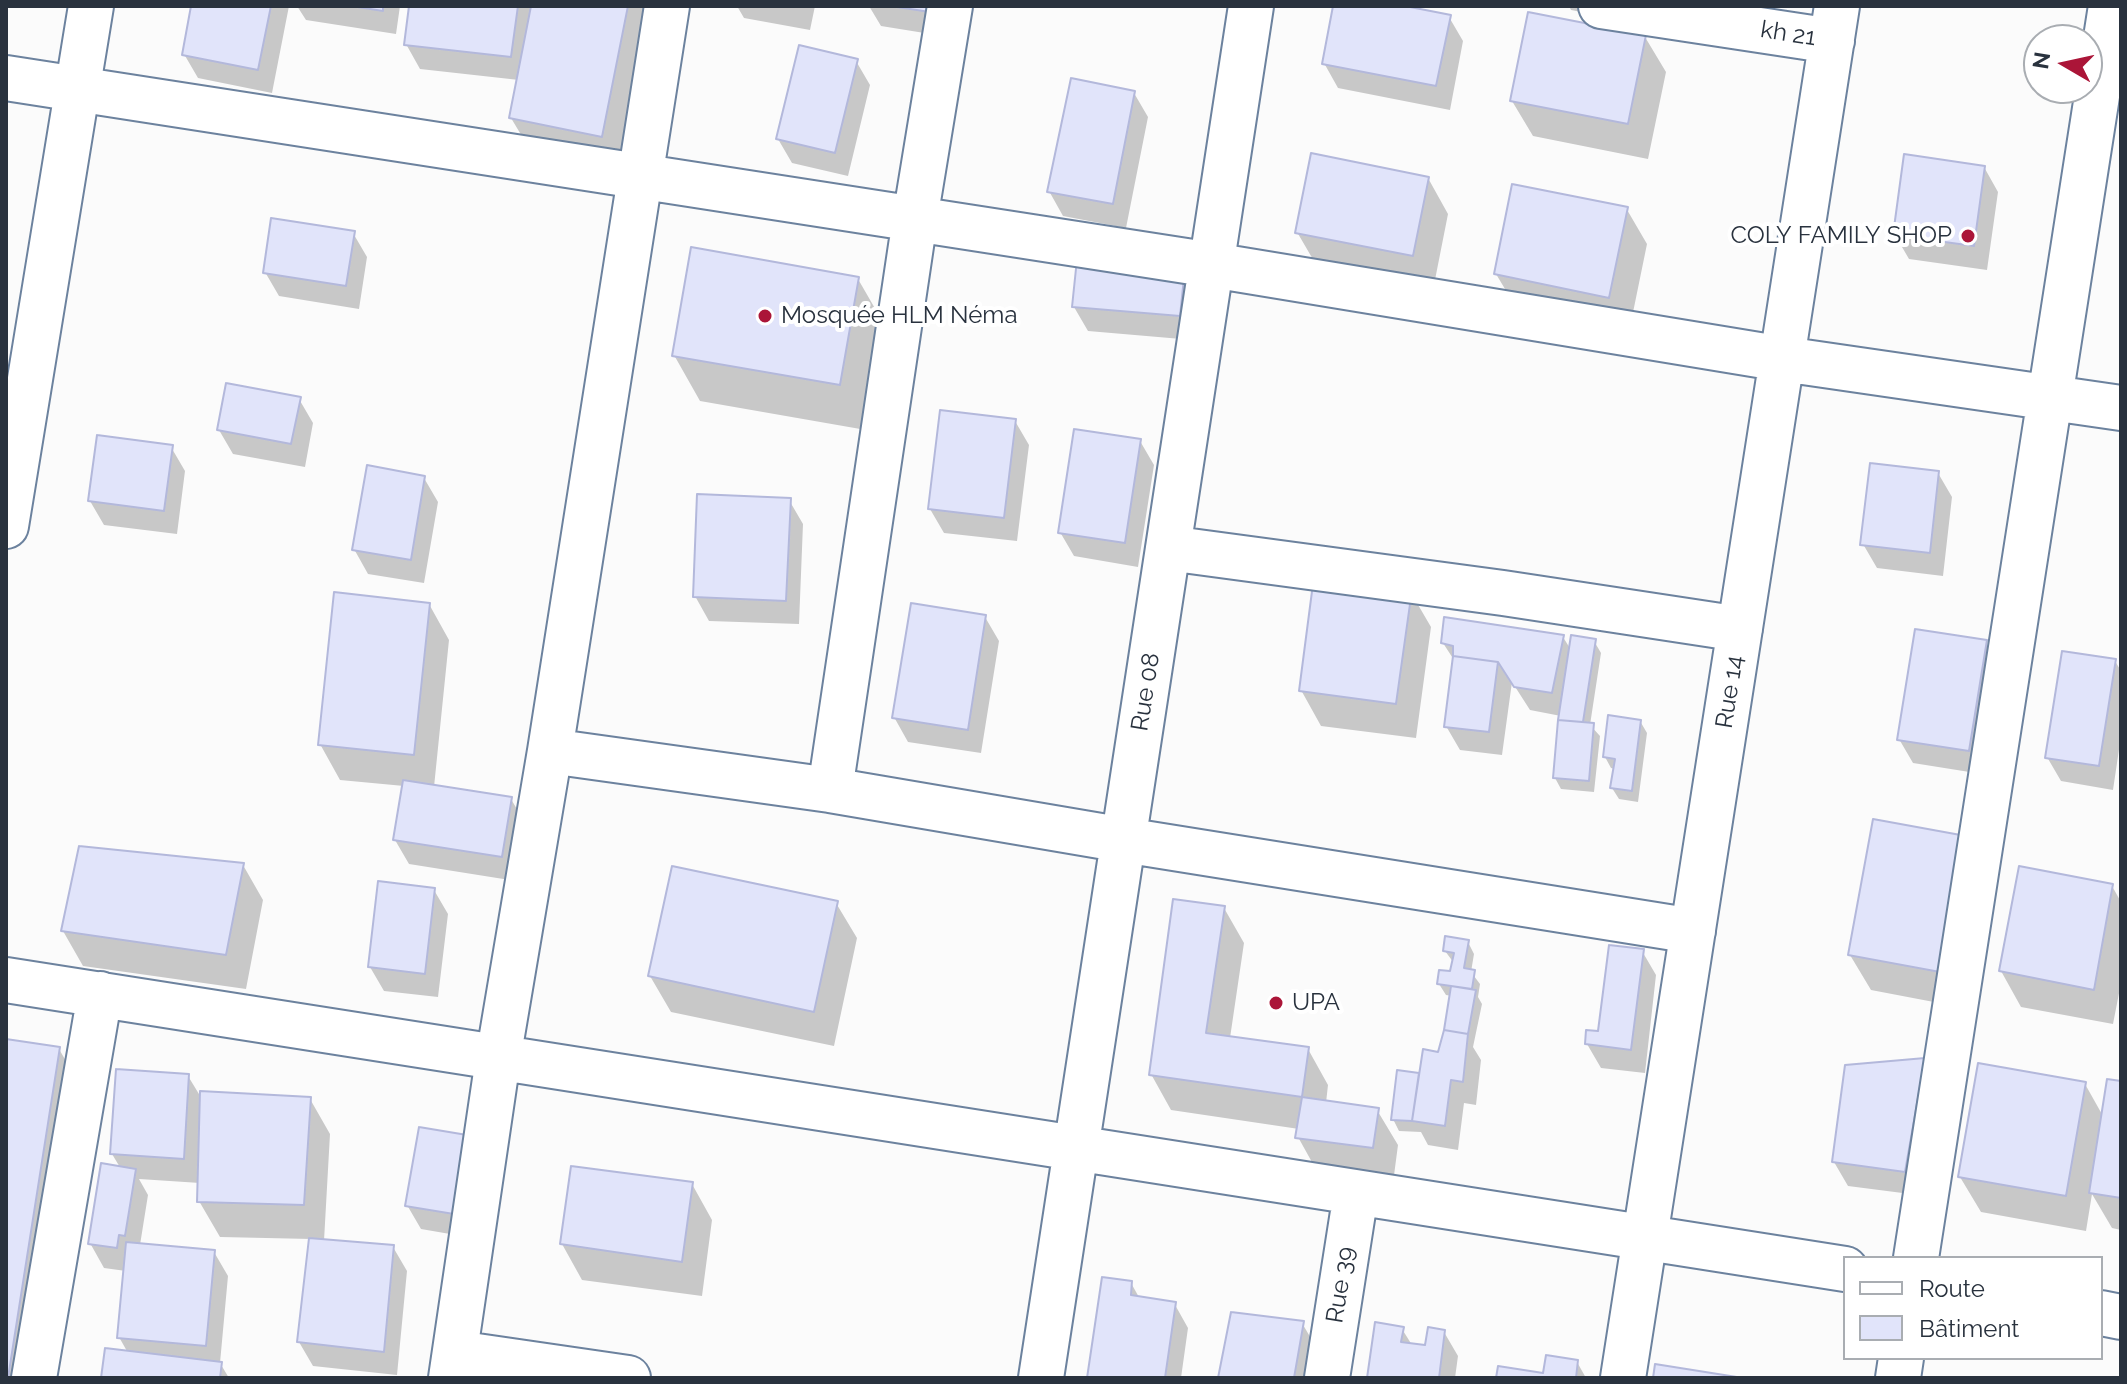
<!DOCTYPE html>
<html>
<head>
<meta charset="utf-8">
<style>
  body { margin:0 }
  #map { position:relative; width:2127px; height:1384px; overflow:hidden; background:#fbfbfb; font-family:Raleway,sans-serif }
  canvas { display:block }
  .frame { position:absolute; inset:0; border:8px solid #29323e; pointer-events:none }
  .legend { position:absolute; left:1843px; top:1256px; width:260px; height:104px; box-sizing:border-box; background:#fff; border:2px solid #a9adb2; margin:0; padding:10px 14px; list-style:none; font-size:24px; color:#29323e }
  .legend li { display:flex; align-items:center; gap:16px; height:40px }
  .legend b { width:40px; border:2px solid #a9adb2 }
  .north { position:absolute; left:2023px; top:24px; width:80px; height:80px; box-sizing:border-box; background:#fff; border:2px solid #a9adb2; border-radius:50%; rotate:279deg; font-size:22px; font-weight:700; line-height:32px; text-align:center; color:#29323e }
  .north::after { content:''; display:block; margin:auto; width:28px; height:36px; background:#ab1538; clip-path:polygon(50% 0,100% 100%,50% 72%,0 100%) }
</style>
</head>
<body>
<div id="map">
<canvas width="2127" height="1384"></canvas>
<div class="frame"></div>
<ul class="legend">
<li><b style="height:10px;background:#fff"></b>Route</li>
<li><b style="height:22px;background:#e1e4fa"></b>Bâtiment</li>
</ul>
<div class="north">N</div>
</div>
<script>
const ctx = document.querySelector('canvas').getContext('2d');
ctx.lineJoin = 'round';
function fill(path, color) { ctx.fillStyle = color; ctx.fill(path, 'evenodd'); }
const shape = rows => new Path2D(rows.map(r => 'M' + r).join(''));
function stroke(path, color, width, dash) { ctx.strokeStyle = color; ctx.lineWidth = width; ctx.lineCap = dash ? 'butt' : 'round'; ctx.setLineDash(dash || []); ctx.stroke(path); }
function label(font, color, halo, rows, align = 'center') {
  ctx.font = font + ' Raleway,sans-serif'; ctx.lineWidth = 8; ctx.setLineDash([]); ctx.textBaseline = 'middle'; ctx.strokeStyle = halo; ctx.fillStyle = color; for (const [text, x, y, turn = 0] of rows) {
    ctx.save(); ctx.translate(x, y); ctx.rotate((+turn || 0) * Math.PI / 180); ctx.textAlign = isNaN(turn) ? turn : align; if (halo) ctx.strokeText(text, 0, 0); ctx.fillText(text, 0, 0); ctx.restore();
  }
}
fill(shape([
  [193,6,289,6,272,93,198,78,184,54],
  [297,6,400,6,396,34,306,20],
  [411,6,655,6,621,172,532,153,511,118,519,80,420,69,406,44],
  [737,6,815,6,810,30,744,18],
  [869,6,948,6,943,36,881,26],
  [1335,6,1395,6,1449,17,1463,41,1450,110,1338,88,1324,63],
  [1569,6,1679,6,1674,30,1571,10],
  [1645,37,1666,72,1648,159,1533,136,1512,101],
  [856,61,870,85,848,176,792,163,778,139],
  [1134,93,1148,117,1126,228,1063,216,1049,191],
  [1984,167,1998,192,1987,270,1909,259,1895,235],
  [1428,178,1448,214,1433,290,1318,268,1297,232],
  [1626,208,1647,244,1629,332,1517,309,1496,274],
  [353,233,367,257,359,309,279,296,265,272],
  [1184,270,1197,294,1193,340,1088,331,1074,307],
  [858,279,884,324,866,430,700,401,674,355],
  [299,399,313,423,305,467,233,454,219,430],
  [1015,421,1029,445,1017,541,944,533,930,509],
  [1140,441,1154,465,1138,567,1074,556,1060,532],
  [171,447,185,471,177,534,104,525,90,501],
  [1938,473,1952,497,1943,576,1877,568,1863,544],
  [424,478,438,502,424,583,368,574,354,549],
  [789,500,803,524,799,624,709,621,695,596],
  [1410,591,1431,627,1416,738,1321,726,1301,690],
  [429,604,449,640,434,787,511,799,525,823,516,881,409,864,395,840,404,786,340,780,320,744],
  [985,617,999,641,981,753,908,742,894,717],
  [1563,637,1571,650,1594,641,1601,653,1590,725,1600,736,1594,792,1561,789,1555,778,1561,716,1530,710,1512,682,1502,755,1460,750,1446,726,1454,660,1443,643],
  [1985,642,1999,666,1982,774,1913,763,1899,739],
  [2115,661,2121,671,2121,736,2113,790,2061,781,2047,757],
  [1640,721,1647,733,1638,802,1619,799,1612,788,1615,769,1611,768,1605,757],
  [1875,821,1960,1007,1871,990,1850,955],
  [243,865,263,900,246,989,83,966,63,931],
  [2112,886,2121,902,2121,983,2113,1024,2021,1007,2001,971],
  [434,890,448,914,438,997,384,991,370,967],
  [836,903,857,938,834,1046,671,1012,650,976],
  [1224,908,1244,943,1230,1038,1308,1049,1328,1085,1326,1103,1377,1110,1398,1145,1393,1183,1318,1173,1298,1137,1299,1129,1171,1110,1151,1074],
  [1468,942,1474,954,1471,972,1480,984,1478,997,1482,1004,1473,1047,1481,1060,1476,1105,1464,1103,1458,1150,1428,1145,1421,1132,1399,1131,1393,1119,1418,1074,1420,1079,1439,1054,1452,996,1446,995,1439,984,1451,974,1454,963,1445,951],
  [1642,951,1656,975,1645,1073,1601,1068,1587,1044,1600,1034],
  [6,1041,59,1049,85,1094,40,1378,6,1378],
  [1924,1060,1938,1084,1918,1195,1848,1186,1834,1162],
  [188,1076,202,1099,310,1099,330,1134,324,1241,393,1247,407,1271,397,1375,313,1366,299,1342,311,1239,220,1237,199,1201,200,1183,139,1179,148,1195,140,1245,214,1252,228,1276,220,1363,229,1378,103,1378,128,1353,119,1337,126,1271,104,1268,90,1243,121,1169,112,1154],
  [2121,1083,2121,1230,2112,1228,2092,1194,2086,1231,1981,1212,1960,1177,2085,1084,2103,1116],
  [420,1129,479,1239,421,1229,407,1205],
  [692,1184,712,1220,702,1296,582,1280,562,1244],
  [1131,1283,1140,1299,1174,1303,1188,1328,1181,1378,1089,1378],
  [1302,1323,1316,1347,1311,1378,1220,1378],
  [1402,1329,1412,1345,1426,1347,1444,1332,1458,1356,1455,1378,1369,1378],
  [1577,1362,1586,1378,1498,1378,1545,1375]
]), '#0003');
const building = shape([
  [191,6,271,6,258,70,182,55,191,6],
  [351,6,383,6,383,11,351,6],
  [409,6,518,6,511,57,404,45,409,6],
  [531,6,628,6,602,137,509,118,531,6],
  [890,6,931,6,930,12,890,6],
  [1333,6,1405,6,1451,15,1436,86,1322,64,1333,6],
  [1528,12,1646,35,1628,124,1510,101,1528,12],
  [799,45,858,59,835,153,776,139,799,45],
  [1071,78,1135,91,1113,204,1047,192,1071,78],
  [1311,153,1429,177,1413,256,1295,233,1311,153],
  [1904,154,1985,166,1974,246,1893,235,1904,154],
  [1512,184,1628,207,1609,298,1494,274,1512,184],
  [271,218,355,231,346,286,263,273,271,218],
  [691,247,859,277,840,385,672,356,691,247],
  [1077,259,1185,268,1180,316,1072,307,1077,259],
  [226,383,301,397,291,444,217,430,226,383],
  [940,410,1016,419,1004,518,928,509,940,410],
  [1074,429,1141,439,1125,543,1058,533,1074,429],
  [97,435,173,445,164,511,88,501,97,435],
  [1870,463,1939,471,1930,553,1860,545,1870,463],
  [367,465,425,476,411,560,352,550,367,465],
  [697,494,791,498,786,601,693,597,697,494],
  [1314,576,1412,590,1396,704,1299,691,1314,576],
  [334,592,430,603,414,755,318,745,334,592],
  [911,603,986,615,968,730,892,718,911,603],
  [1444,617,1564,635,1552,693,1514,687,1498,662,1453,656,1453,646,1441,643,1444,617],
  [1915,629,1987,640,1969,751,1897,740,1915,629],
  [1571,635,1596,639,1583,722,1558,720,1571,635],
  [2062,651,2116,659,2099,766,2045,758,2062,651],
  [1453,656,1498,662,1489,732,1444,727,1453,656],
  [1608,715,1641,720,1632,791,1610,788,1615,759,1603,757,1608,715],
  [1558,720,1594,723,1589,781,1553,778,1558,720],
  [403,780,512,797,502,857,393,840,403,780],
  [1873,819,1966,836,1940,972,1848,955,1873,819],
  [79,846,244,863,226,955,61,931,79,846],
  [672,866,838,901,814,1012,648,976,672,866],
  [2019,866,2113,884,2094,990,1999,971,2019,866],
  [378,881,435,888,425,974,368,967,378,881],
  [1173,899,1225,906,1206,1033,1309,1047,1302,1097,1149,1075,1173,899],
  [1445,936,1469,940,1464,968,1475,970,1472,989,1437,984,1439,970,1450,971,1454,953,1443,951,1445,936],
  [1609,945,1644,949,1631,1050,1585,1044,1586,1030,1598,1031,1609,945],
  [1451,986,1476,990,1468,1034,1444,1030,1451,986],
  [1444,1030,1468,1034,1463,1082,1451,1080,1445,1126,1412,1121,1423,1049,1438,1052,1444,1030],
  [6,1039,60,1047,8,1378,6,1378,6,1039],
  [1925,1058,1905,1172,1832,1162,1845,1065,1925,1058],
  [1978,1063,2086,1082,2066,1196,1958,1177,1978,1063],
  [116,1069,189,1074,184,1159,110,1154,116,1069],
  [1397,1070,1419,1073,1412,1121,1391,1120,1397,1070],
  [2107,1079,2121,1081,2121,1198,2089,1193,2107,1079],
  [200,1091,311,1097,304,1205,197,1202,200,1091],
  [1302,1097,1379,1108,1373,1148,1295,1138,1302,1097],
  [419,1127,479,1137,466,1216,405,1206,419,1127],
  [101,1163,136,1169,125,1236,119,1235,117,1248,88,1244,101,1163],
  [571,1166,693,1182,682,1262,560,1244,571,1166],
  [309,1238,394,1245,384,1352,297,1342,309,1238],
  [126,1242,215,1250,206,1346,117,1338,126,1242],
  [1102,1277,1132,1281,1131,1295,1176,1302,1165,1378,1087,1378,1102,1277],
  [1231,1312,1304,1321,1294,1378,1218,1378,1231,1312],
  [1375,1322,1404,1327,1401,1342,1425,1345,1428,1327,1445,1330,1439,1378,1367,1378,1375,1322],
  [105,1348,222,1362,220,1378,101,1378,105,1348],
  [1546,1355,1578,1360,1576,1378,1496,1378,1498,1366,1543,1373,1546,1355],
  [1655,1364,1743,1378,1653,1378,1655,1364]
]);
fill(building, '#e1e4fa');
stroke(building, '#b3b8db', 2);
const minor = shape([
  [1601,6,1832,41],
  [6,78,1212,265,1783,359,2121,408],
  [6,526,91,6],
  [1168,548,1503,593,1740,629],
  [550,751,830,790,1124,840,1693,931],
  [830,790,915,219,950,6],
  [6,980,1845,1269],
  [1916,1258,2111,6],
  [2101,1313,2121,1317],
  [456,1353,628,1378],
  [34,1378,100,994],
  [451,1378,498,1059,550,751,667,6],
  [1041,1378,1251,6],
  [1327,1378,1356,1193],
  [1623,1378,1837,6],
  [1898,1378,1901,1358]
]);
stroke(minor, '#6c829e', 48);
stroke(minor, '#fff', 44);
for (const [x, y, r, color] of [
  [1968,236,8,"#ab1538"],
  [765,316,8,"#ab1538"],
  [1276,1003,8,"#ab1538"]
]) { const dot = new Path2D(); dot.arc(x, y, r, 0, 2 * Math.PI); ctx.fillStyle = color; ctx.fill(dot); stroke(dot, '#fff', 3); }
label('24px', '#29323e', '#fff', [
  ["kh 21",1788,34,9],
  ["Rue 08",1146,692,-81],
  ["Rue 14",1730,692,-81],
  ["Rue 39",1341,1285,-81]
]);
label('24px', '#29323e', '#fff', [
  ["COLY FAMILY SHOP",1952,236,"right"],
  ["Mosquée HLM Néma",781,316],
  ["UPA",1292,1003]
], 'left');
</script>
</body>
</html>
